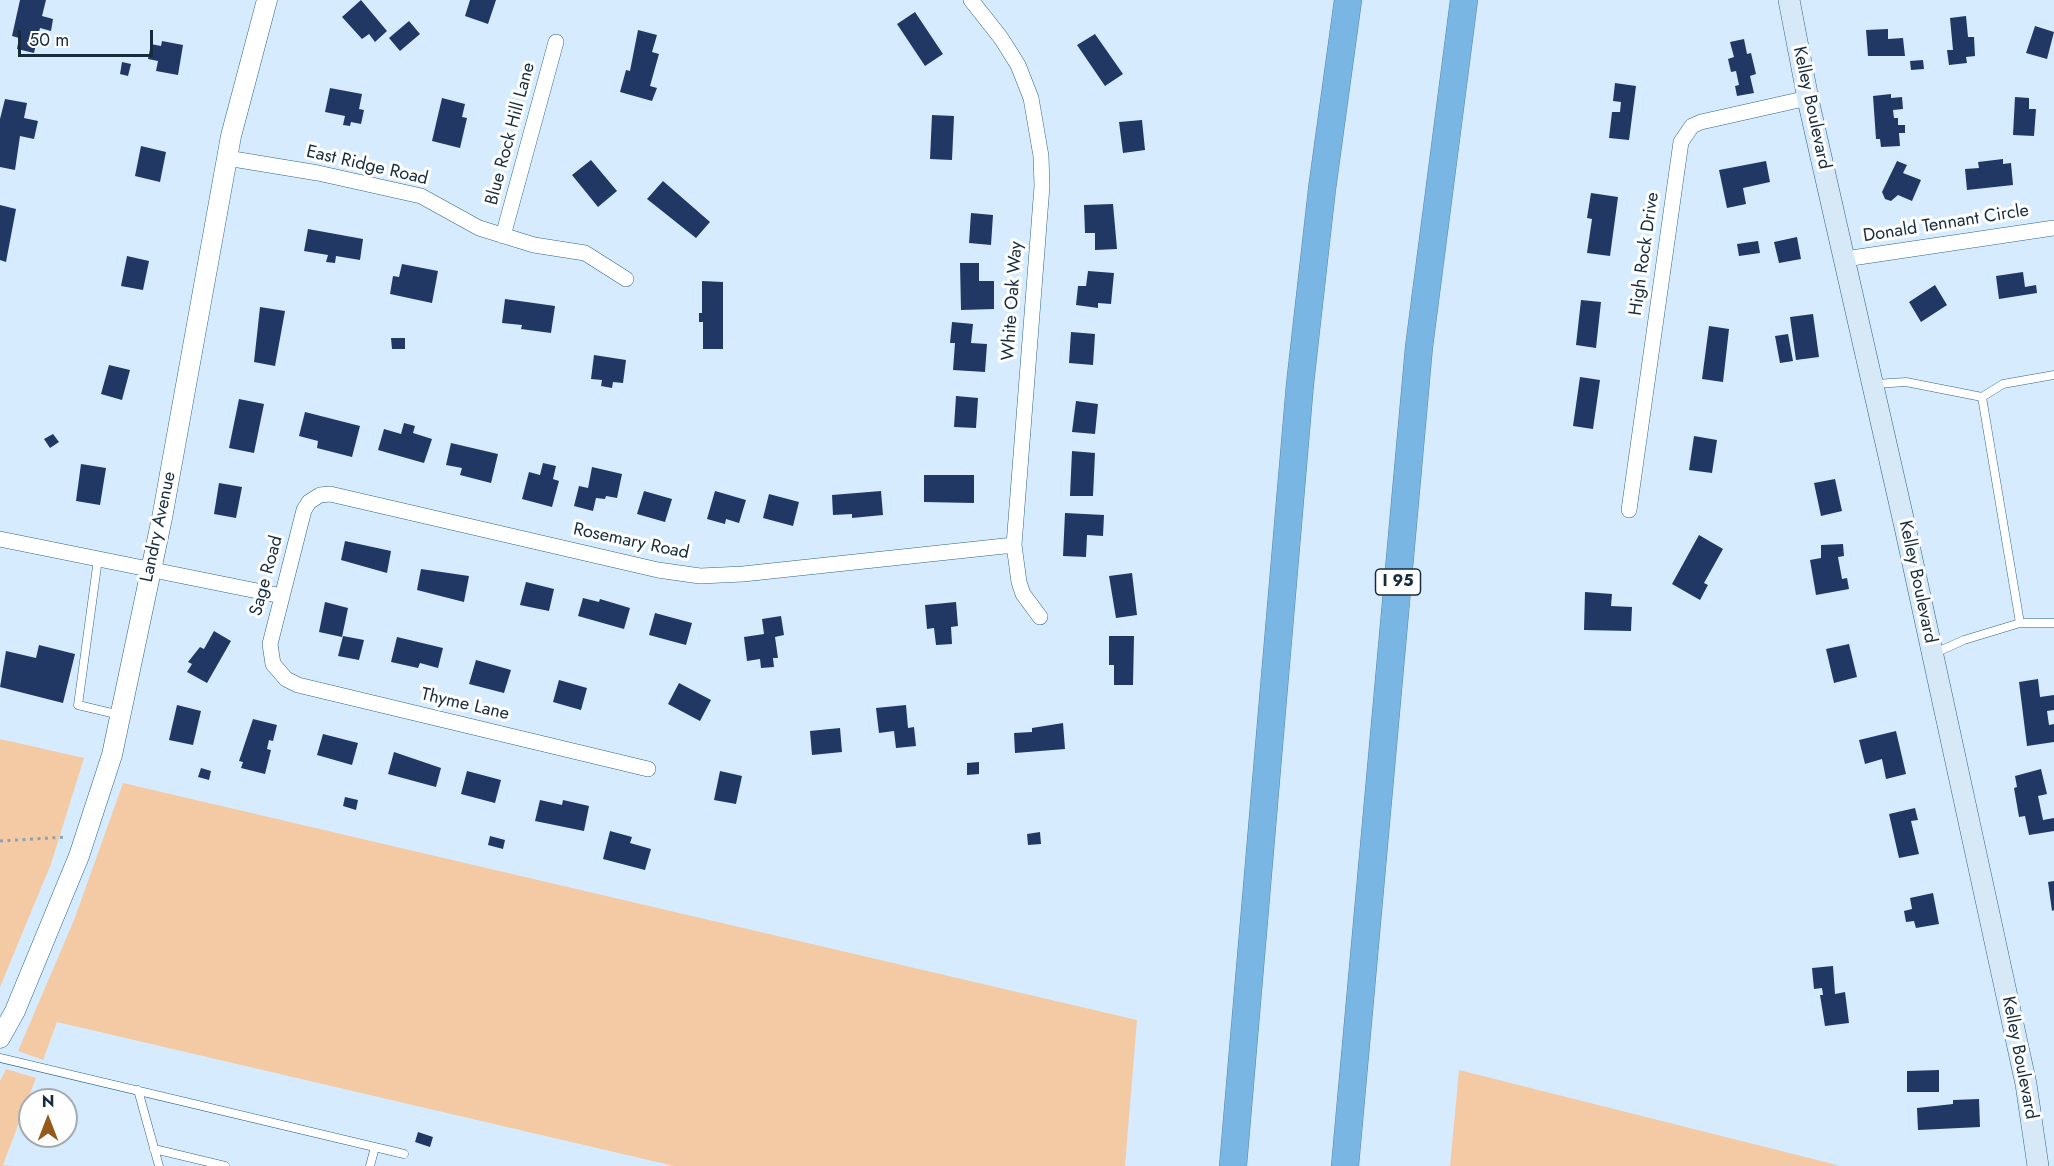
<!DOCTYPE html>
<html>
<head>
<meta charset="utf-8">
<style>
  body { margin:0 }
  #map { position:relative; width:2054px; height:1166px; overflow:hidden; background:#d6ecfe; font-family:Jost,sans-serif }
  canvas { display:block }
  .north { position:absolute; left:18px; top:1088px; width:60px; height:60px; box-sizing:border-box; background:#fff; border:2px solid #a2abb1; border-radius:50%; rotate:0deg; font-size:16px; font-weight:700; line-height:24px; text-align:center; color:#162c3d }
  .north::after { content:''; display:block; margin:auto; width:21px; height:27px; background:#95591a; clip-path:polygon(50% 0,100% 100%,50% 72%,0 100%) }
  .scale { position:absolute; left:18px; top:30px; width:135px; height:27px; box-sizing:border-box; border:3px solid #162c3d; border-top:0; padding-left:8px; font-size:18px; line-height:21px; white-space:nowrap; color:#162c3d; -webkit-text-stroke:4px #fff; paint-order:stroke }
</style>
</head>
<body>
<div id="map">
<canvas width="2054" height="1166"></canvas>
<div class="north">N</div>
<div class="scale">50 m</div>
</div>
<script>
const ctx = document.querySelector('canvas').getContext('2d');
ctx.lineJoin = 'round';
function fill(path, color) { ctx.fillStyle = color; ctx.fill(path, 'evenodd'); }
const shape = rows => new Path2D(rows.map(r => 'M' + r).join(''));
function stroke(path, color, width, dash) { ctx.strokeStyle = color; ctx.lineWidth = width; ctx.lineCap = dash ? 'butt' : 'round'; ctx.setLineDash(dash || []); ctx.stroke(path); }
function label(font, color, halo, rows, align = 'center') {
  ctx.font = font + ' Jost,sans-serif'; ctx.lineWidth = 6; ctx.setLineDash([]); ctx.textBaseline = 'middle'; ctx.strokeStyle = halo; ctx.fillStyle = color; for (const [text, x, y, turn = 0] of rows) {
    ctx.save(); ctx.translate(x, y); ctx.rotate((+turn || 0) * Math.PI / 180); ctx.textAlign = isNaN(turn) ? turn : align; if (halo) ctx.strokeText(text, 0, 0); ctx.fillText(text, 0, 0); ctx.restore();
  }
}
fill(shape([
  [0,739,84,758,51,864,0,987],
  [123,783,1137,1020,1125,1166,674,1166,57,1022,43,1060,18,1051,74,920],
  [6,1069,36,1078,3,1165,14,1166,0,1166,0,1081],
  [1459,1070,1841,1166,1842,1166,1450,1166]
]), '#f4caa5');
fill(shape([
  [20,0,46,0,42,16,53,19,51,31,40,28,34,53,17,49,19,38,12,36],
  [361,0,387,31,375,42,369,34,362,39,342,17],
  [470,0,496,0,488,24,465,16],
  [915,12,943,54,925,66,897,24],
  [1966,16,1968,37,1974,37,1975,56,1966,57,1967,63,1949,65,1947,50,1953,50,1950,18],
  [409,21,420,34,400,51,389,38],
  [2035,26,2054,32,2047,59,2026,53],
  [1888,29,1888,39,1903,38,1905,56,1868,56,1866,30],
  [638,30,657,35,652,52,659,54,650,86,657,88,652,101,620,92,626,70,630,71],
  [1095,34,1123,74,1105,86,1077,45],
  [1744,39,1747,54,1751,53,1756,74,1750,76,1754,93,1737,96,1735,86,1739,85,1736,71,1731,72,1728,59,1734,57,1730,42],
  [162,41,183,45,178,75,156,71,158,61,148,59,151,44,161,46],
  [1923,60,1924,69,1911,70,1910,61],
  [122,62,131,64,128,76,120,74],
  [1615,83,1636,86,1629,140,1609,138,1612,112,1620,112,1621,102,1613,101],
  [330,88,362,94,359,109,364,110,361,124,351,122,350,126,343,125,345,116,325,112],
  [1891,94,1891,98,1902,97,1903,109,1893,110,1894,118,1898,118,1898,125,1905,125,1905,133,1899,133,1900,146,1881,147,1880,139,1876,139,1873,96],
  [2015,97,2029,98,2029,109,2036,109,2034,136,2013,135],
  [442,98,465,104,462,117,467,118,460,148,432,141],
  [5,99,27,103,24,118,38,121,34,139,20,136,15,170,0,167,0,119],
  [932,115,954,116,952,160,930,159],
  [1142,120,1145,150,1123,153,1119,122],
  [141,146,166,152,160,182,135,176],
  [2003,159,2003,164,2011,163,2013,185,1967,190,1965,169,1979,168,1978,162],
  [591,160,617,191,598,207,572,175],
  [1766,161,1770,182,1743,188,1746,204,1727,208,1719,170],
  [1897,161,1907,165,1903,173,1921,180,1912,201,1898,195,1891,201,1885,199,1882,192],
  [663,181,710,222,696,238,647,199],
  [1591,193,1618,197,1610,256,1587,253,1592,219,1587,218],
  [1113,204,1117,249,1095,250,1095,233,1085,233,1084,205],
  [0,205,16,209,6,262,0,260],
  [971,213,993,215,991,245,969,243],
  [308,229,363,239,360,260,336,256,335,263,326,262,328,255,304,251],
  [1797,237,1801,259,1779,263,1774,242],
  [1758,241,1760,253,1739,256,1737,244],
  [127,256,149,261,143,290,121,286],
  [960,263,979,263,979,281,994,281,994,309,961,310],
  [402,264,438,271,432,303,390,294,393,276,399,277],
  [1088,271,1114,273,1111,304,1098,303,1098,308,1076,305,1078,286,1086,286],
  [2023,272,2025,287,2036,285,2037,293,1999,299,1996,276],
  [702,281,723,282,723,349,703,349,703,322,699,322,699,313,702,313],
  [1935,285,1947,305,1921,322,1909,302],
  [505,299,555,306,551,333,521,329,522,325,502,323],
  [1581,300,1601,302,1596,348,1576,345],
  [260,307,285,311,275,366,254,362],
  [1813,314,1819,357,1796,360,1790,317],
  [952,322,973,324,971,343,987,344,985,372,953,370,955,343,950,343],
  [1709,326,1729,329,1723,382,1702,379],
  [1071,332,1095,334,1093,365,1069,363],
  [1788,334,1793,361,1780,363,1775,336],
  [391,338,405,338,405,349,392,349],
  [594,355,626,360,623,383,613,382,612,388,601,386,602,380,591,379],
  [109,365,130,370,122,400,101,394],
  [1580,377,1600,380,1593,429,1573,426],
  [956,396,978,398,976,428,954,427],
  [239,399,264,404,254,453,229,448],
  [1076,401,1098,404,1095,434,1072,432],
  [305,412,360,426,352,457,317,448,318,441,299,436],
  [404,423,415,426,413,433,432,439,424,463,378,450,384,429,401,434],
  [53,434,59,442,50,448,44,439],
  [1694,436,1717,440,1712,473,1689,470],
  [451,443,498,454,491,483,460,475,462,468,446,465],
  [1072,451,1095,453,1093,496,1070,496],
  [543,463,556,466,553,479,559,481,552,507,522,499,529,472,540,475],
  [81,464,106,468,100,505,76,501],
  [592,467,622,474,617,498,606,496,605,499,596,498,593,511,574,506,579,486,588,488],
  [924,475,974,475,974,503,924,502],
  [1835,479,1842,511,1821,516,1814,483],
  [219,483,242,487,236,518,214,514],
  [644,491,672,499,665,522,637,514],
  [715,491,746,500,739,523,726,519,725,524,707,519],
  [881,491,883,515,852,518,852,514,833,515,832,495],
  [769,494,799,502,793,526,763,518],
  [1065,513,1104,515,1103,536,1087,535,1086,557,1063,556],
  [1699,535,1723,549,1704,583,1708,585,1700,600,1672,584],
  [345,541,391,551,387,573,341,560],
  [1843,544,1844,556,1838,557,1842,579,1847,578,1849,589,1816,595,1810,560,1821,558,1821,545],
  [421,569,469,576,464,602,417,590],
  [1132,573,1137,615,1116,618,1109,576],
  [526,582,554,589,549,611,520,605],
  [1585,592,1612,594,1611,606,1632,607,1631,631,1584,630],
  [583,598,599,602,600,599,630,608,624,629,578,616],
  [325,602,348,608,342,637,319,632],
  [956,602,958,626,951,627,952,644,936,645,934,628,927,629,925,605],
  [655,613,692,623,686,645,649,635],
  [781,616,784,635,775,637,778,658,773,658,774,667,761,668,760,659,747,661,744,637,764,634,762,619],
  [214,631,231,641,207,683,187,672,192,664,188,662,200,647,204,649],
  [343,636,364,640,359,660,338,656],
  [1109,636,1134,636,1133,685,1114,685,1114,665,1109,665],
  [397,637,443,648,438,668,420,663,418,668,391,662],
  [1849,644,1857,677,1834,683,1826,649],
  [39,645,75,654,63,703,0,687,6,651,36,658],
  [476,660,511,670,504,693,469,684],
  [2038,679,2040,697,2054,695,2054,710,2047,711,2049,725,2054,724,2054,742,2027,746,2019,682],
  [559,680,587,688,581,710,553,702],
  [679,683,711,700,700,721,668,704],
  [177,705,201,711,193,745,169,740],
  [906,705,908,728,914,727,916,746,896,748,894,731,879,733,876,708],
  [253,719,277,725,273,741,269,740,267,749,271,750,265,774,241,768,243,762,239,761],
  [1063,723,1065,749,1015,753,1014,733,1032,732,1032,728],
  [840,728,842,752,812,755,810,731],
  [1896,731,1906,774,1886,779,1882,759,1865,764,1859,740],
  [323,734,358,743,352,765,317,755],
  [394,752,441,768,436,787,388,774],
  [979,762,979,774,967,775,967,763],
  [201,768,211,771,209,780,198,777],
  [2041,769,2047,794,2038,796,2043,820,2054,818,2054,831,2029,835,2025,816,2019,817,2014,788,2017,787,2015,776],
  [467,771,501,780,495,803,461,794],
  [720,771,742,776,736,804,714,800],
  [345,797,358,800,356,810,343,806],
  [540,800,562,805,563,800,589,806,584,831,535,821],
  [1915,808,1918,820,1911,821,1919,854,1899,858,1889,814],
  [610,831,632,837,630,843,651,849,645,870,603,859],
  [1040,832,1041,844,1028,845,1027,834],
  [490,836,505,840,503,849,488,845],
  [2054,881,2054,910,2052,911,2048,882],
  [1933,893,1939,924,1916,928,1914,921,1906,922,1904,911,1912,909,1910,898],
  [1833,966,1835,994,1845,992,1849,1023,1825,1026,1820,995,1823,995,1822,988,1814,989,1812,968],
  [1939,1070,1939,1092,1907,1092,1907,1071],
  [1979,1099,1980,1127,1918,1130,1917,1108,1953,1104,1953,1100],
  [418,1132,433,1137,430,1147,415,1142]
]), '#213865');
const service = shape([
  [1875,384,1906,382,1982,397,2020,623,1964,640,1935,653],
  [1982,397,2003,384,2054,375],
  [98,559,78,705,120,715],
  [2020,623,2054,623],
  [0,1058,404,1154],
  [138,1090,159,1166],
  [154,1149,225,1166],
  [370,1166,375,1147]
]);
const minor = shape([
  [971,0,1001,38,1018,65,1031,98,1041,156,1042,186,1014,545,1019,582,1023,594,1040,617],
  [227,158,318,173,421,196,479,228,534,245,585,253,626,279],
  [503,236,556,42],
  [1845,259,2054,228],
  [1629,510,1681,142,1692,126,1701,122,1808,98],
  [0,539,282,596],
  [648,769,298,685,286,679,273,664,270,644,304,510,309,502,320,495,330,494,658,570,700,576,743,574,1014,545]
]);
const tertiary = shape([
  [0,1038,15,1011,79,856,112,755,162,518,231,136,267,0]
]);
const secondary = shape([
  [1789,0,1809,104,1905,527,2026,1084,2038,1166]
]);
const motorway = shape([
  [1233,1166,1300,384,1322,189,1348,0],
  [1345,1166,1419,347,1464,0]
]);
stroke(service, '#2e648a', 9);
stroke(minor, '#2e648a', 16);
stroke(tertiary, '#2e648a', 21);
stroke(secondary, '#2e648a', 22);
stroke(motorway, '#5786aa', 28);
stroke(shape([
  [0,841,67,837]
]), '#8ca2b4', 3, [3, 4.5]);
stroke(service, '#fff', 8);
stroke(minor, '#fff', 15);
stroke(tertiary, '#fff', 20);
stroke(secondary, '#d7e9f7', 21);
stroke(motorway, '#7ab6e4', 27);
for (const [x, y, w] of [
  [1398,582,45]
]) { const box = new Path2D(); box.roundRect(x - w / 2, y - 13, w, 26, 4.5); ctx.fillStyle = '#fff'; ctx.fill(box); stroke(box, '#162c3d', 1.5); }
label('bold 16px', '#162c3d', null, [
  ["I 95",1398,582]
]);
label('18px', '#162c3d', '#fff', [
  ["Kelley Boulevard",1811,108,78],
  ["Blue Rock Hill Lane",511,134,-75],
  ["East Ridge Road",367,166,13],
  ["Donald Tennant Circle",1946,224,-9],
  ["High Rock Drive",1645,254,-82],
  ["White Oak Way",1013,301,-86],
  ["Landry Avenue",159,527,-78],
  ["Rosemary Road",631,542,12],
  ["Sage Road",267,576,-75],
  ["Kelley Boulevard",1917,582,78],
  ["Thyme Lane",465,705,13],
  ["Kelley Boulevard",2019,1058,79]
]);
</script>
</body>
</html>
